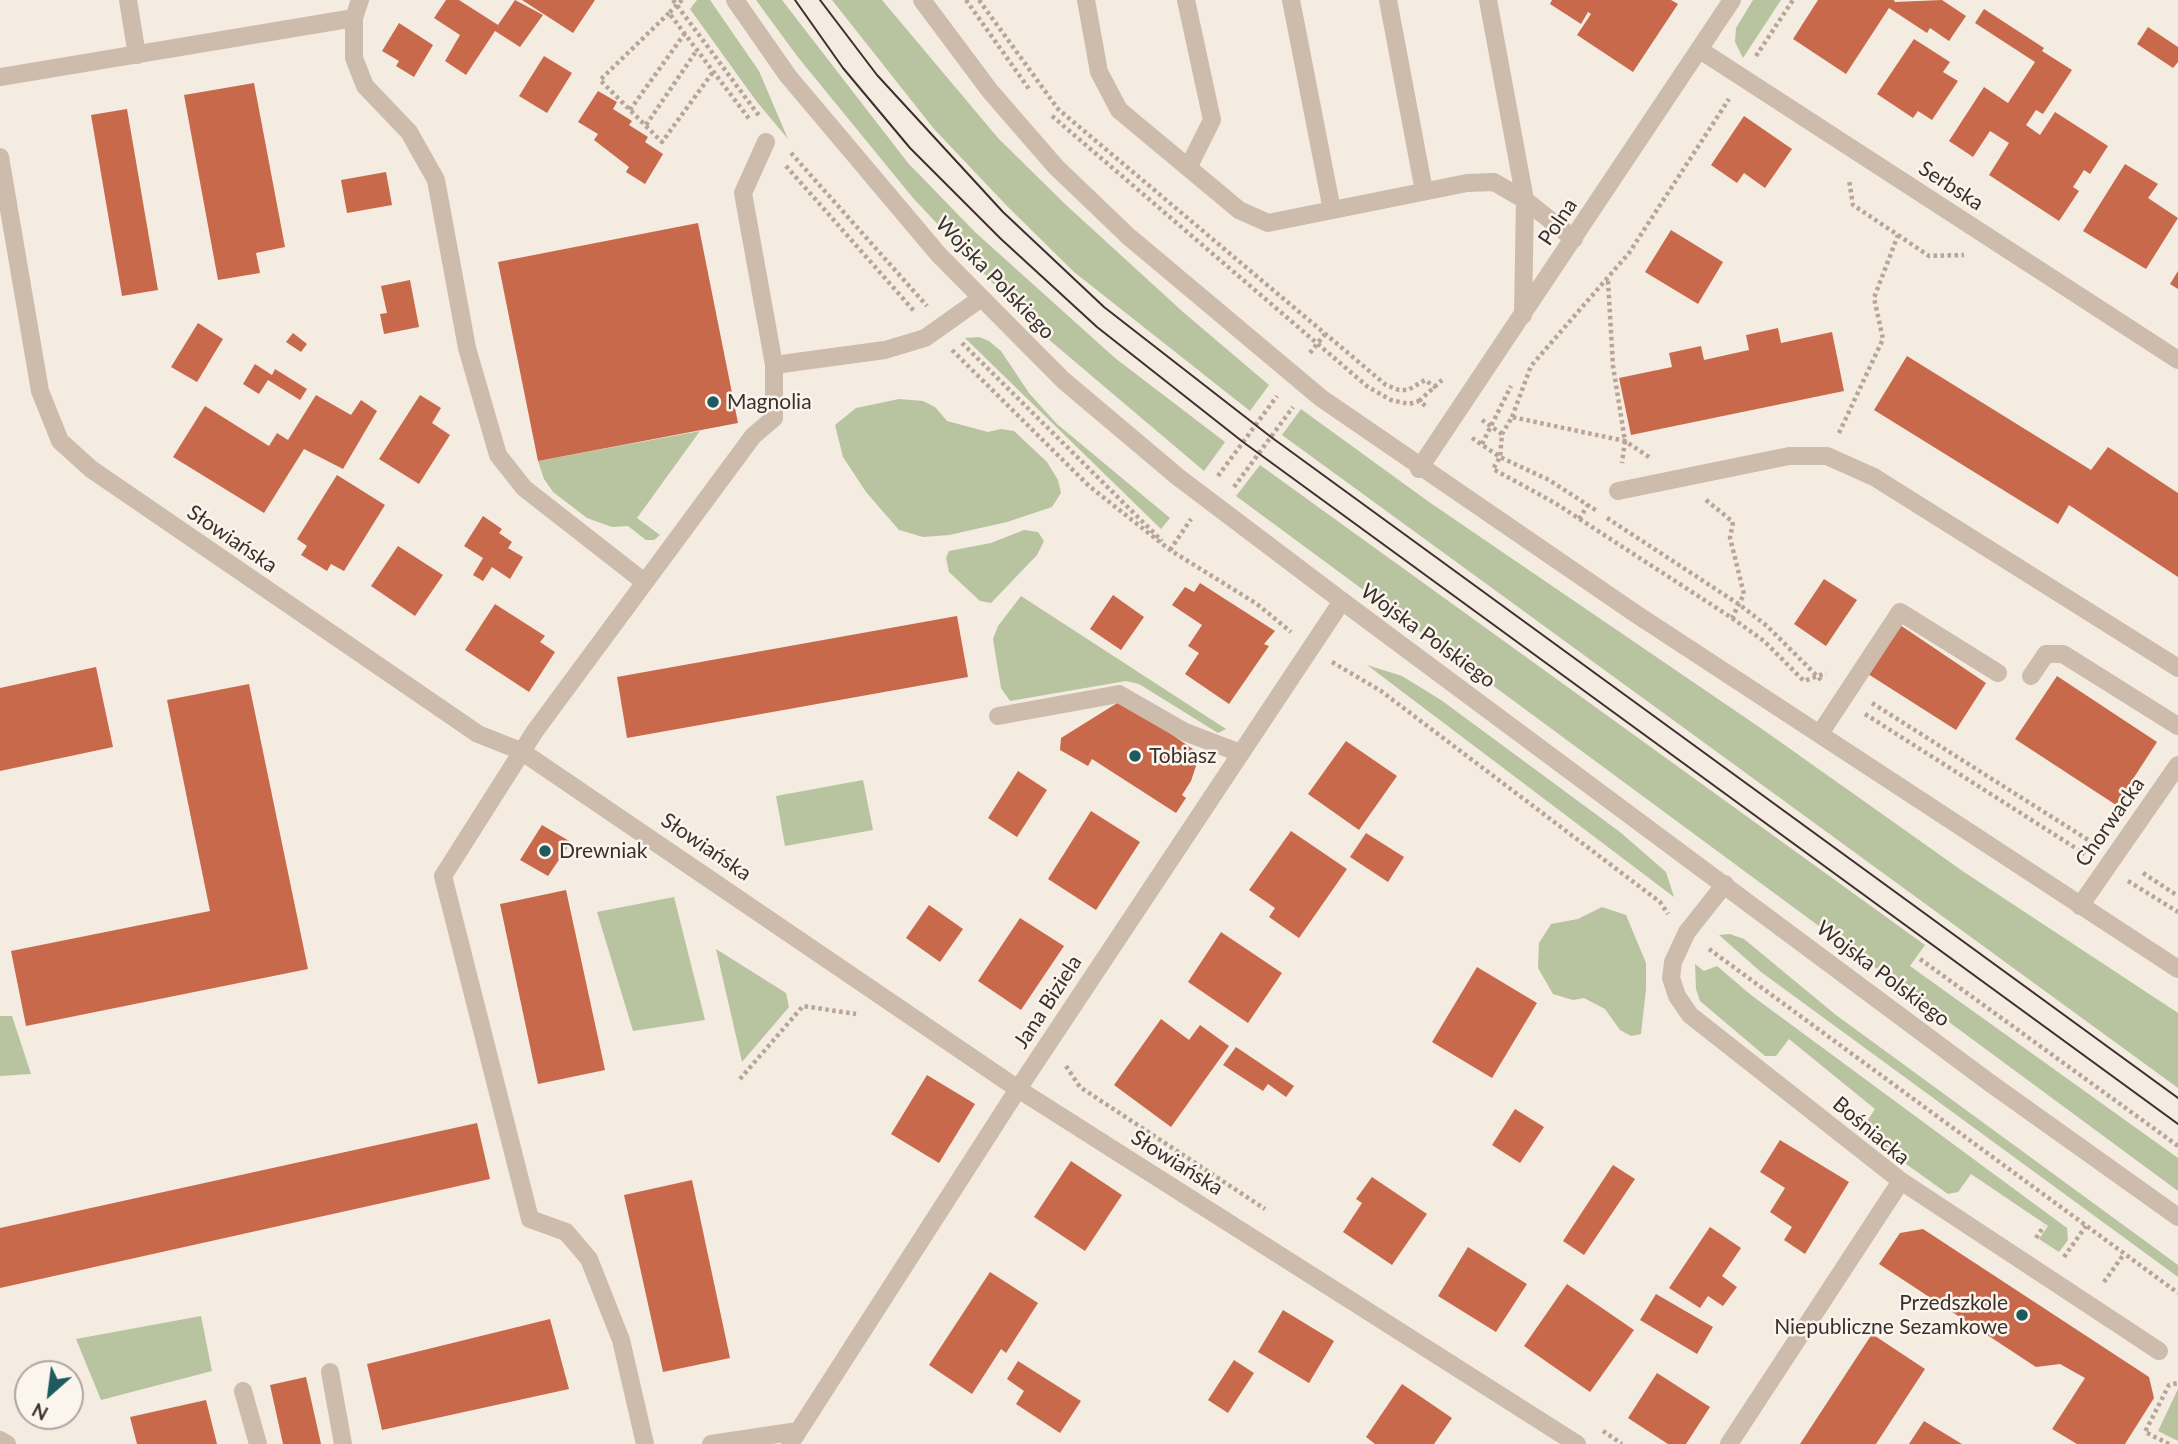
<!DOCTYPE html>
<html>
<head>
<meta charset="utf-8">
<style>
  body { margin:0 }
  #map { position:relative; width:2178px; height:1444px; overflow:hidden; background:#f4ebe1; font-family:Lato,sans-serif }
  canvas { display:block }
  .north { position:absolute; left:14px; top:1360px; width:70px; height:70px; box-sizing:border-box; background:#fbf5ee; border:2px solid #aea6a0; border-radius:50%; rotate:208deg; font-size:19px; font-weight:700; line-height:28px; text-align:center; color:#3b302b }
  .north::after { content:''; display:block; margin:auto; width:24px; height:32px; background:#1f5a5e; clip-path:polygon(50% 0,100% 100%,50% 72%,0 100%) }
</style>
</head>
<body>
<div id="map">
<canvas width="2178" height="1444"></canvas>
<div class="north">N</div>
</div>
<script>
const ctx = document.querySelector('canvas').getContext('2d');
ctx.lineJoin = 'round';
function fill(path, color) { ctx.fillStyle = color; ctx.fill(path, 'evenodd'); }
const shape = rows => new Path2D(rows.map(r => 'M' + r).join(''));
function stroke(path, color, width, dash) { ctx.strokeStyle = color; ctx.lineWidth = width; ctx.lineCap = dash ? 'butt' : 'round'; ctx.setLineDash(dash || []); ctx.stroke(path); }
function label(font, color, halo, rows, align = 'center') {
  ctx.font = font + ' Lato,sans-serif'; ctx.lineWidth = 5; ctx.setLineDash([]); ctx.textBaseline = 'middle'; ctx.strokeStyle = halo; ctx.fillStyle = color; for (const [text, x, y, turn = 0] of rows) {
    ctx.save(); ctx.translate(x, y); ctx.rotate((+turn || 0) * Math.PI / 180); ctx.textAlign = isNaN(turn) ? turn : align; if (halo) ctx.strokeText(text, 0, 0); ctx.fillText(text, 0, 0); ctx.restore();
  }
}
fill(shape([
  [697,0,710,0,759,71,788,139,757,102,690,9],
  [756,0,782,0,908,163,975,232,1115,358,1225,442,1204,471,1034,327,913,198,797,56],
  [832,0,882,0,998,138,1065,204,1183,312,1269,385,1250,411,1074,272,1007,206,934,129],
  [1753,0,1781,0,1743,58,1735,42,1736,28],
  [979,337,989,341,1001,351,1029,393,1057,424,1170,518,1161,529,965,338],
  [899,399,923,401,935,407,947,421,988,432,1001,429,1014,431,1047,462,1058,480,1061,493,1052,507,1007,522,949,535,923,537,899,530,866,492,843,457,835,425,856,408],
  [1301,409,1429,502,1762,729,1964,872,2178,1013,2178,1088,1282,435],
  [700,431,637,518,660,535,654,540,646,540,628,526,612,527,587,518,553,492,544,479,538,461],
  [1260,465,1925,945,1910,966,2178,1158,2178,1191,1236,496],
  [1024,530,1038,532,1044,541,1037,555,991,603,980,601,949,572,946,558,949,551,991,543],
  [1021,596,1226,729,1218,733,1139,684,1126,681,1010,701,1001,688,993,639,998,626],
  [1367,665,1402,676,1441,700,1620,832,1666,872,1674,897],
  [863,780,873,830,785,846,776,796],
  [674,897,705,1020,633,1031,597,912],
  [1602,907,1626,915,1646,963,1646,989,1641,1034,1631,1036,1620,1030,1605,1009,1584,998,1573,1000,1553,994,1538,968,1539,943,1551,924,1578,919],
  [1730,934,1744,939,1836,1015,2178,1265,2178,1277,1761,972,1719,935],
  [716,949,786,993,789,1007,742,1062],
  [1695,964,1704,971,1717,966,1751,995,2067,1228,2068,1240,2059,1252,2039,1239,2048,1226,1971,1174,1958,1192,1948,1194,1864,1134,1863,1127,1875,1109,1789,1039,1776,1056,1765,1056,1700,1001,1696,989],
  [0,1016,12,1016,31,1074,0,1076],
  [201,1316,212,1371,101,1400,76,1339],
  [2178,1389,2178,1441,2158,1431]
]), '#b8c4a0');
fill(shape([
  [446,0,459,0,498,25,515,0,543,15,520,47,495,31,466,75,445,61,460,35,434,18],
  [522,0,595,0,573,33],
  [1552,0,1671,0,1678,4,1633,72,1577,35,1591,14,1588,12,1581,24,1550,4],
  [1818,0,1894,0,1895,2,1942,0,1966,16,1949,41,1930,28,1927,33,1889,8,1846,74,1793,39],
  [1984,9,2044,48,2042,51,2072,70,2043,114,2036,110,2026,125,2040,135,2055,112,2108,146,2090,174,2084,170,2073,187,2079,191,2059,221,1989,175,2009,143,1990,131,1973,157,1949,141,1984,87,2008,103,2035,62,1975,23],
  [399,23,433,45,414,77,396,66,399,61,382,51],
  [2148,27,2178,47,2178,62,2173,68,2137,44],
  [1914,39,1950,62,1943,72,1958,81,1932,120,1918,111,1913,118,1877,94],
  [544,56,572,73,547,113,519,96],
  [254,83,285,247,256,253,260,273,218,280,184,95],
  [598,91,617,102,613,109,632,121,629,125,648,137,645,142,663,154,645,184,626,172,629,167,594,140,598,134,578,122],
  [127,109,158,290,122,296,91,115],
  [1744,116,1792,149,1765,188,1744,173,1737,183,1711,165],
  [2125,164,2158,184,2148,198,2178,218,2146,269,2083,231],
  [386,172,392,205,347,213,341,180],
  [698,223,738,423,538,461,498,262],
  [1671,230,1723,262,1698,304,1645,272],
  [2178,271,2178,289,2170,284],
  [410,280,419,327,384,334,380,314,387,313,381,286],
  [198,323,223,339,197,382,171,367],
  [1778,328,1781,343,1832,332,1844,391,1631,435,1619,378,1672,367,1669,353,1701,346,1704,360,1749,350,1746,335],
  [293,333,307,344,301,352,286,342],
  [1907,356,2091,470,2108,447,2178,493,2178,577,2069,505,2058,524,1874,410],
  [255,364,272,375,275,369,307,389,300,400,268,380,259,394,243,384],
  [316,395,351,415,361,400,377,411,343,469,304,449,264,513,173,457,205,406,269,446,277,433,288,440],
  [420,395,441,408,432,423,450,435,419,484,379,459],
  [337,475,385,505,344,571,331,564,327,571,301,555,307,546,297,539],
  [483,516,502,529,499,533,512,542,508,548,523,557,510,579,492,567,483,581,473,575,483,558,464,546],
  [398,546,443,575,415,616,371,586],
  [1824,579,1857,600,1826,646,1794,624],
  [1200,583,1275,631,1264,644,1269,646,1229,704,1185,674,1199,653,1188,646,1202,625,1172,605,1185,587,1194,592],
  [1113,595,1144,617,1121,650,1090,629],
  [495,604,545,636,540,642,555,652,529,692,465,650],
  [957,616,968,677,627,738,617,677],
  [1900,625,1986,683,1956,730,1868,674],
  [96,667,113,747,0,771,0,688],
  [2057,676,2157,742,2116,805,2015,739],
  [249,684,308,969,26,1026,11,951,210,911,167,700],
  [1122,700,1200,754,1191,781,1182,795,1186,798,1176,813,1092,759,1088,766,1060,750,1061,738],
  [1346,741,1397,776,1359,830,1308,794],
  [1018,771,1047,790,1017,837,988,818],
  [1091,811,1140,842,1096,910,1048,879],
  [542,825,571,842,548,876,520,860],
  [1291,831,1347,869,1299,938,1269,917,1275,908,1249,890],
  [1366,833,1404,857,1388,882,1350,857],
  [566,890,605,1070,538,1084,500,904],
  [929,905,963,929,940,962,906,938],
  [1020,918,1064,946,1021,1010,978,981],
  [1221,932,1282,973,1248,1023,1188,982],
  [1477,967,1537,1003,1492,1078,1432,1042],
  [1161,1019,1189,1040,1200,1025,1229,1046,1171,1127,1114,1085],
  [1236,1047,1294,1086,1286,1097,1268,1084,1263,1091,1223,1065],
  [927,1075,975,1104,939,1163,891,1134],
  [1515,1109,1544,1127,1520,1163,1492,1145],
  [477,1123,490,1179,0,1288,0,1228],
  [1780,1140,1849,1182,1805,1254,1784,1240,1792,1227,1770,1212,1785,1188,1760,1172],
  [1071,1161,1122,1195,1085,1251,1034,1217],
  [1613,1165,1635,1179,1584,1255,1563,1241],
  [1372,1177,1427,1214,1392,1265,1343,1232,1362,1203,1356,1199],
  [692,1180,730,1358,663,1372,624,1195],
  [1710,1227,1741,1248,1722,1276,1737,1287,1723,1306,1708,1296,1700,1308,1669,1288],
  [1923,1229,2149,1377,2154,1398,2125,1444,2077,1444,2052,1429,2085,1378,2060,1364,2036,1367,1879,1264,1900,1233],
  [1468,1247,1527,1284,1496,1332,1438,1296],
  [990,1272,1038,1303,1006,1353,1001,1349,972,1394,929,1365],
  [1567,1284,1634,1330,1590,1392,1524,1346],
  [1656,1294,1713,1327,1697,1354,1640,1320],
  [1283,1310,1334,1341,1309,1383,1258,1352],
  [550,1319,569,1389,382,1430,367,1364],
  [1872,1334,1925,1369,1876,1444,1800,1444],
  [1234,1360,1254,1373,1228,1413,1208,1400],
  [1018,1361,1081,1401,1060,1433,1016,1404,1024,1391,1007,1379],
  [1657,1373,1710,1407,1686,1444,1668,1444,1628,1418],
  [306,1377,321,1444,283,1444,270,1385],
  [1402,1384,1452,1418,1434,1444,1375,1444,1366,1437],
  [206,1400,217,1444,137,1444,130,1417],
  [1924,1421,1962,1444,1909,1444]
]), '#c8694b');
stroke(shape([
  [673,0,760,117],
  [682,0,669,13,750,120],
  [966,0,1029,89],
  [979,0,1058,109,1386,385,1399,390,1408,390,1425,380,1438,389],
  [669,13,600,80,662,142,713,72],
  [1756,56,1793,0],
  [630,110,685,33],
  [1052,116,1368,387,1391,400,1409,404,1419,401,1427,407],
  [646,125,697,50],
  [791,153,927,306],
  [786,166,914,311],
  [1898,235,1929,256,1964,255],
  [1608,281,1613,366,1625,441,1622,463],
  [962,343,1162,541],
  [952,350,1089,486,1170,550,1257,604,1291,632],
  [1310,353,1325,334],
  [1419,401,1442,380],
  [1512,417,1531,366,1629,253,1729,99],
  [1482,420,1502,434],
  [1839,433,1883,339,1874,298,1898,235,1853,205,1849,180],
  [1472,438,1500,457,1549,480,1597,511],
  [1482,444,1511,386],
  [1649,457,1625,441,1512,417,1502,434,1500,457,1493,469,1555,503,1732,618,1764,641,1804,681,1826,673],
  [1218,476,1277,396],
  [1234,487,1293,407],
  [1706,500,1733,522,1730,538,1744,594,1732,618],
  [1607,518,1740,605,1767,626,1822,681],
  [1579,519,1588,505],
  [1170,550,1191,519],
  [1332,662,1381,691,1660,902,1668,914],
  [1872,703,2093,843],
  [1865,714,2085,854],
  [2143,873,2178,896],
  [2128,881,2178,912],
  [1709,949,2178,1293],
  [1920,959,2178,1146],
  [1066,1066,1080,1087,1265,1209],
  [740,1079,803,1006,856,1014],
  [2036,1238,2044,1226],
  [2064,1257,2086,1226],
  [2104,1282,2124,1254],
  [1603,1431,1622,1444],
  [2169,1444,2145,1432,2169,1385,2178,1383]
]), '#b9a596', 4.5, [3.5, 3.5]);
stroke(shape([
  [128,0,137,55],
  [1086,0,1099,72,1119,110,1239,210,1268,223,1467,183,1494,182,1525,200,1574,239],
  [1186,0,1212,120,1188,168],
  [1291,0,1332,210],
  [1388,0,1424,191],
  [1488,0,1525,200,1523,315],
  [354,18,360,0],
  [0,77,354,18,354,58,365,86,409,132,436,180,467,348,498,455,524,488,643,581],
  [766,142,743,193,774,365,885,350,925,338,980,299],
  [2031,676,2046,654,2063,654,2178,726],
  [998,716,1119,694,1185,732,1240,753],
  [1821,732,1900,612,1998,673],
  [330,1372,343,1444],
  [243,1391,258,1444]
]), '#cdbbac', 18);
stroke(shape([
  [1700,50,2178,360],
  [0,157,40,391,60,441,91,469,478,734,521,751,1018,1089,1577,1444],
  [1419,469,1732,0],
  [1618,491,1789,456,1827,456,1874,477,2178,668],
  [1725,884,1687,932,1673,962,1671,978,1677,996,1690,1015,1901,1181,2159,1351],
  [2080,906,2178,765],
  [0,1440,7,1444],
  [645,1444,621,1340,589,1259,566,1232,530,1219,443,876,535,731,753,436,774,418,774,365],
  [711,1444,798,1431],
  [790,1444,1018,1089,1342,601],
  [1729,1444,1901,1181]
]), '#cdbbac', 18);
stroke(shape([
  [735,0,788,76,939,255,1063,380,1178,477,1342,601,1990,1083,2178,1217],
  [922,0,990,91,1056,167,1128,236,1321,398,1636,614,2178,969]
]), '#cdbbac', 18);
stroke(shape([
  [795,0,843,68,910,148,1001,239,1097,327,1243,442,2178,1124],
  [820,0,877,75,1003,212,1104,307,1271,437,2178,1098]
]), '#3b302b', 2);
for (const [x, y, r, color] of [
  [713,402,7,"#1f5a5e"],
  [1135,756,7,"#1f5a5e"],
  [545,851,7,"#1f5a5e"],
  [2022,1315,7,"#1f5a5e"]
]) { const dot = new Path2D(); dot.arc(x, y, r, 0, 2 * Math.PI); ctx.fillStyle = color; ctx.fill(dot); stroke(dot, '#fbf5ee', 2.5); }
label('21px', '#3b302b', '#fbf5ee', [
  ["Serbska",1951,186,33],
  ["Polna",1558,222,-56],
  ["Wojska Polskiego",995,278,46],
  ["Słowiańska",232,539,34],
  ["Wojska Polskiego",1428,636,36],
  ["Chorwacka",2110,822,-55],
  ["Słowiańska",706,847,34],
  ["Wojska Polskiego",1883,974,37],
  ["Jana Biziela",1048,1002,-57],
  ["Bośniacka",1871,1131,40],
  ["Słowiańska",1177,1163,32]
]);
label('21px', '#3b302b', '#fbf5ee', [
  ["Magnolia",727,402],
  ["Tobiasz",1149,756],
  ["Drewniak",559,851],
  ["Przedszkole",2008,1303,"right"],
  ["Niepubliczne Sezamkowe",2008,1327,"right"]
], 'left');
</script>
</body>
</html>
